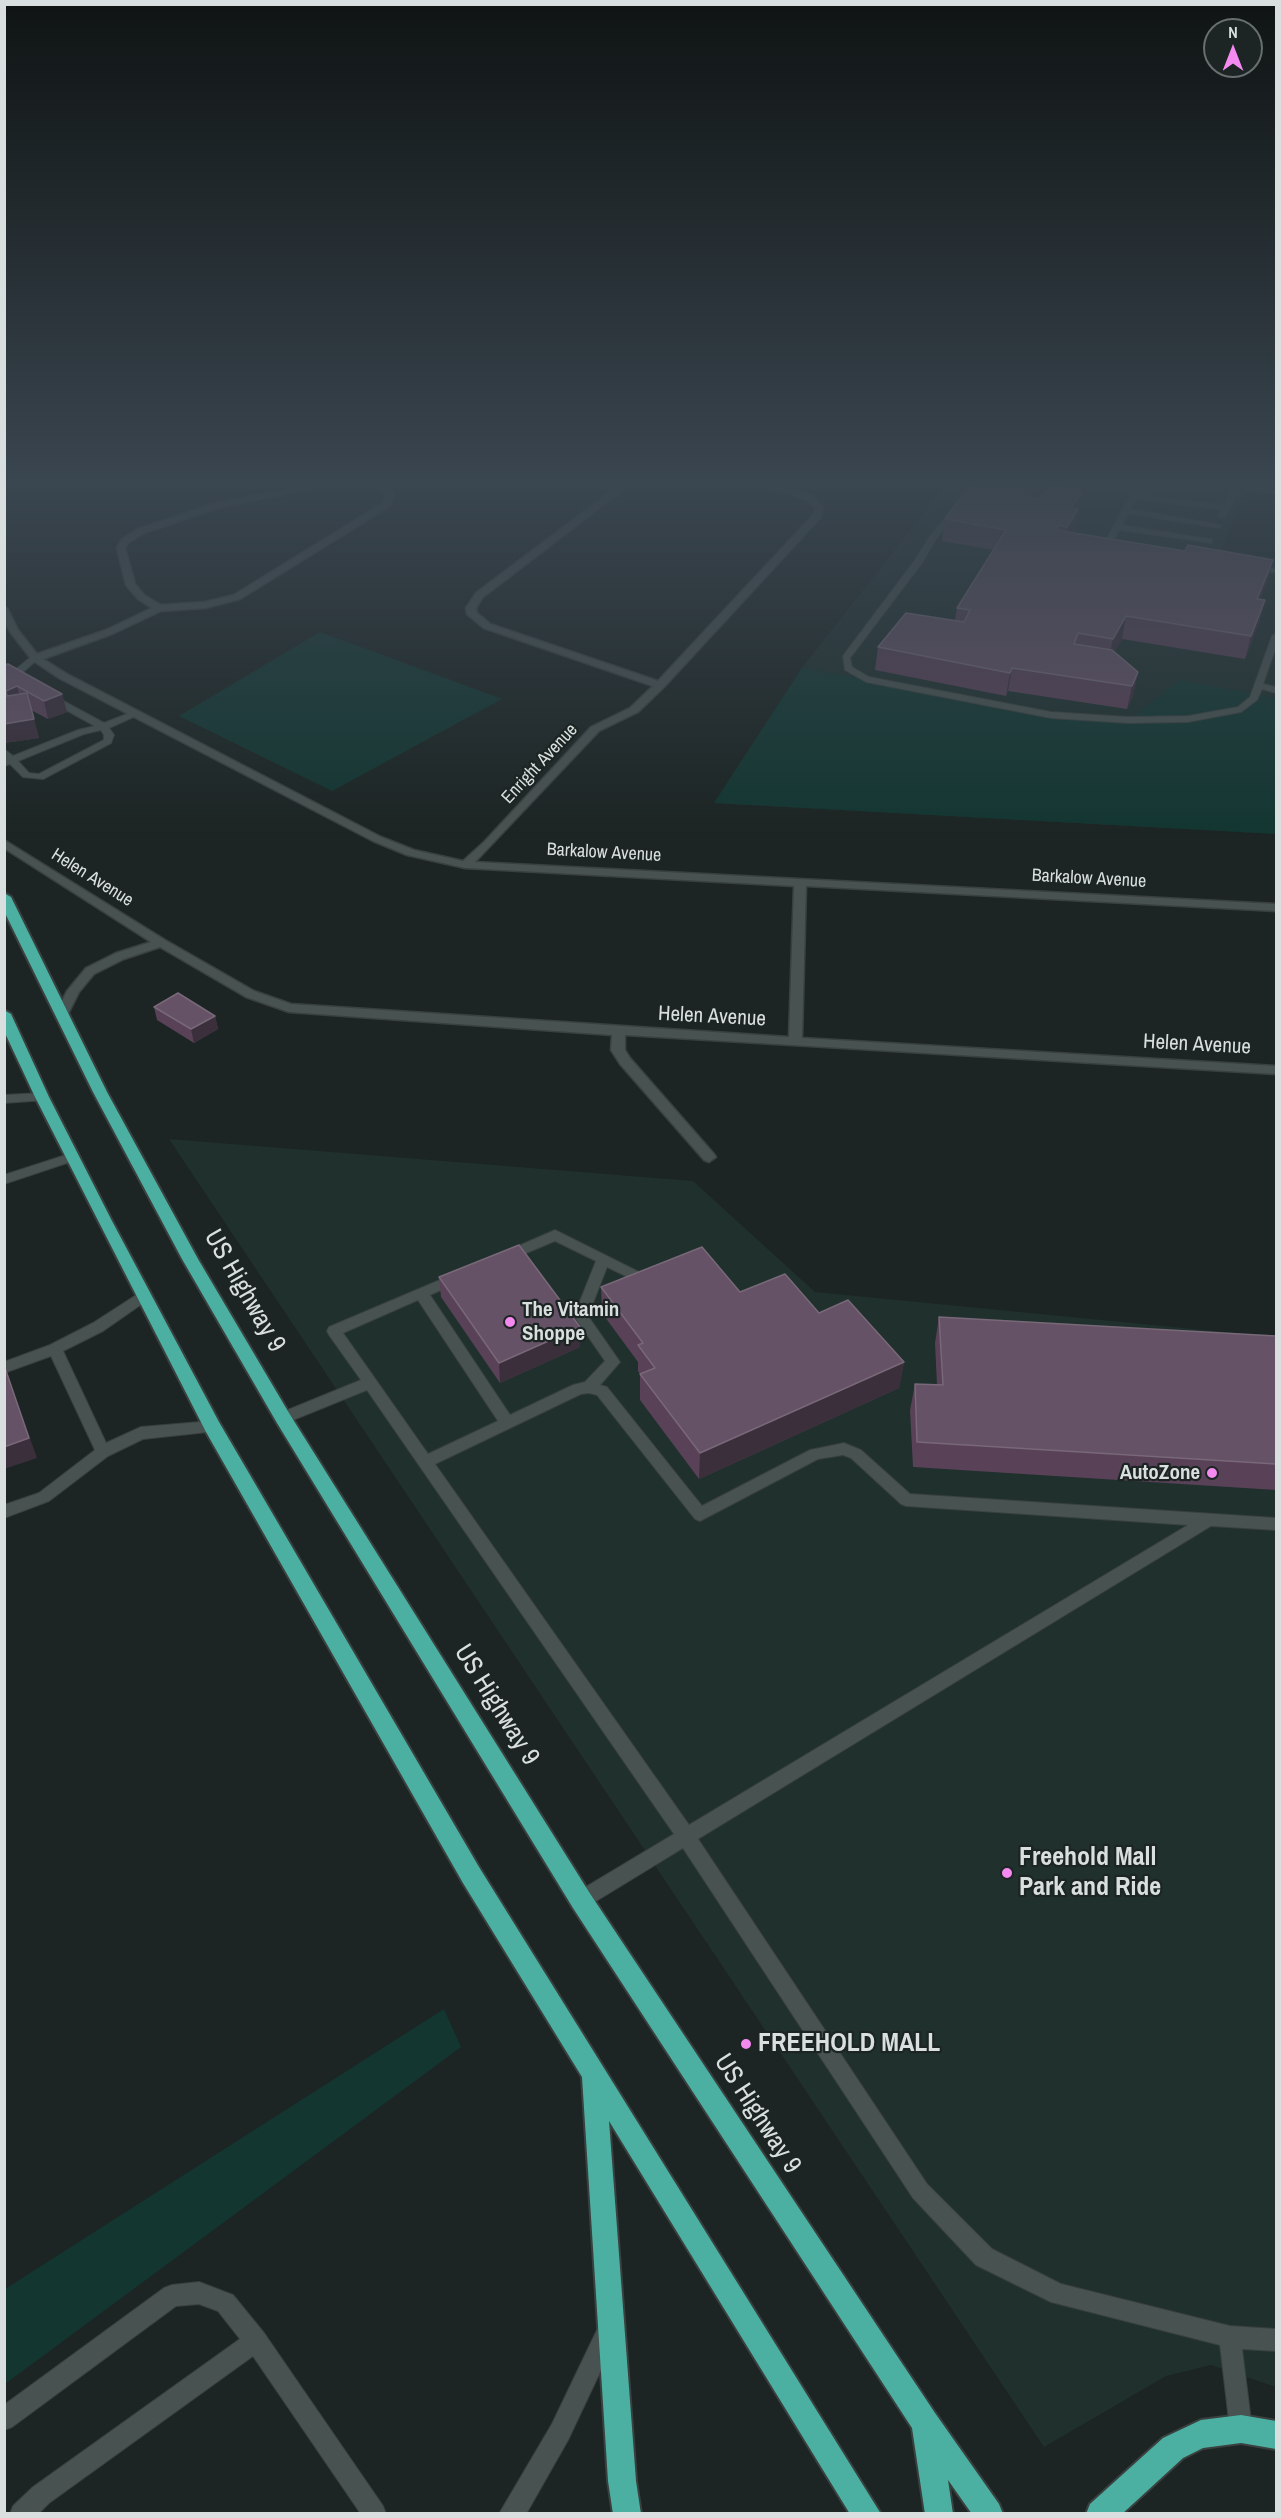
<!DOCTYPE html>
<html>
<head>
<meta charset="utf-8">
<style>
  body { margin:0 }
  #map { position:relative; width:1281px; height:2518px; overflow:hidden; background:#1c2523; font-family:"Archivo Narrow",sans-serif }
  canvas { display:block }
  .frame { position:absolute; inset:0; border:6px solid #d9dfde; pointer-events:none }
  .north { position:absolute; left:1203px; top:18px; width:60px; height:60px; box-sizing:border-box; background:#1c2523; border:2px solid #686f6e; border-radius:50%; rotate:0deg; font-size:16px; font-weight:700; line-height:24px; text-align:center; color:#d9dfde }
  .north::after { content:''; display:block; margin:auto; width:21px; height:27px; background:#f489f0; clip-path:polygon(50% 0,100% 100%,50% 72%,0 100%) }
</style>
</head>
<body>
<div id="map">
<canvas width="1281" height="2518"></canvas>
<div class="frame"></div>
<div class="north">N</div>
</div>
<script>
const ctx = document.querySelector('canvas').getContext('2d');
ctx.lineJoin = 'round';
function fill(path, color) { ctx.fillStyle = color; ctx.fill(path, 'evenodd'); }
const shape = rows => new Path2D(rows.map(r => 'M' + r).join(''));
function stroke(path, color, width, dash) { ctx.strokeStyle = color; ctx.lineWidth = width; ctx.lineCap = dash ? 'butt' : 'round'; ctx.setLineDash(dash || []); ctx.stroke(path); }
function label(font, color, halo, rows, align = 'center') {
  ctx.font = font + ' "Archivo Narrow",sans-serif'; ctx.lineWidth = 4.5; ctx.setLineDash([]); ctx.textBaseline = 'middle'; ctx.strokeStyle = halo; ctx.fillStyle = color; for (const [text, x, y, turn = 0] of rows) {
    ctx.save(); ctx.translate(x, y); ctx.rotate((+turn || 0) * Math.PI / 180); ctx.textAlign = isNaN(turn) ? turn : align; if (halo) ctx.strokeText(text, 0, 0); ctx.fillText(text, 0, 0); ctx.restore();
  }
}
fill(shape([
  [947,483,1187,483,1245,492,1222,549,1276,558,1276,834,714,803,802,668],
  [169,1139,693,1181,815,1292,1276,1337,1276,2387,1211,2365,1166,2376,1044,2447]
]), '#1f302d');
fill(shape([
  [320,632,502,699,332,791,179,716],
  [802,668,1096,720,1129,720,1180,680,1276,698,1276,834,714,803],
  [444,2009,461,2047,5,2384,5,2289]
]), '#133631');
const service = shape([
  [974,483,981,483,936,539,922,563,850,658,852,667,869,677,1051,712,1128,717,1188,716,1238,707,1250,697,1272,636,1276,633,1276,647,1263,684,1276,687,1276,693,1262,689,1257,700,1241,712,1188,722,1128,723,1051,718,866,682,845,670,843,656,915,560,930,536,974,483],
  [1235,484,1242,486,1226,516,1222,518,1218,516,1222,510,1136,499,1130,509,1217,524,1221,526,1220,528,1128,514,1122,525,1209,539,1212,539,1212,543,1119,530,1113,541,1124,543,1124,547,1104,543,1131,494,1224,505,1235,484],
  [1249,564,1276,569,1276,573,1249,568,1249,564],
  [32,656,39,658,15,679,4,682,4,676,9,675,32,656],
  [48,696,54,696,104,723,132,712,140,714,109,728,114,735,111,743,43,779,23,777,10,764,4,766,4,749,13,756,78,730,95,726,48,700,48,696],
  [101,730,104,735,104,740,39,774,29,773,18,761,84,734,101,730],
  [42,1093,48,1097,46,1100,4,1103,4,1095,42,1093],
  [72,1153,78,1157,76,1160,4,1184,4,1175,72,1153],
  [555,1230,645,1275,647,1278,640,1283,607,1267,588,1316,620,1362,600,1385,607,1387,702,1506,810,1450,844,1443,861,1450,910,1494,1276,1518,1276,1530,1211,1526,698,1839,927,2184,992,2249,1061,2284,1230,2326,1276,2329,1276,2351,1242,2349,1252,2429,1249,2437,1241,2440,1233,2437,1230,2429,1220,2345,1051,2302,976,2265,913,2198,683,1848,588,1906,581,1909,574,1906,572,1900,574,1894,674,1834,367,1390,288,1422,278,1422,276,1418,278,1414,361,1380,329,1335,327,1331,329,1327,454,1274,459,1276,461,1279,459,1282,430,1295,510,1415,573,1385,585,1382,605,1361,574,1316,596,1261,555,1241,505,1262,498,1257,500,1254,555,1230],
  [418,1300,498,1421,428,1454,343,1333,418,1300],
  [589,1393,597,1395,695,1519,700,1521,818,1459,843,1455,851,1458,901,1504,906,1506,1188,1525,689,1825,435,1464,581,1394,589,1393],
  [144,1290,151,1295,149,1299,103,1331,63,1351,106,1443,141,1427,212,1421,217,1423,219,1427,217,1431,143,1439,108,1456,49,1501,4,1518,4,1505,39,1493,95,1450,51,1356,4,1373,4,1362,50,1345,93,1323,144,1290],
  [199,2282,233,2295,264,2333,383,2506,386,2514,361,2514,253,2356,49,2503,38,2514,10,2514,13,2506,33,2487,240,2339,218,2311,199,2304,176,2306,12,2427,4,2430,4,2405,164,2288,172,2285,199,2282],
  [607,2323,615,2326,618,2334,568,2440,526,2514,499,2514,552,2424,599,2326,607,2323]
]);
const minor = shape([
  [318,483,337,483,218,508,144,533,128,543,125,548,135,584,144,595,161,605,205,602,234,595,383,503,387,495,384,492,368,483,380,483,390,488,395,495,390,506,240,599,205,608,161,611,112,634,43,659,67,674,381,837,414,850,463,861,484,842,591,727,630,708,653,686,484,628,467,614,466,608,476,593,622,483,632,483,483,597,476,608,477,613,490,624,658,681,814,514,815,508,807,500,754,483,769,483,813,496,823,508,821,517,664,687,638,712,599,731,475,862,1276,904,1276,911,806,886,802,1038,1276,1066,1276,1074,625,1035,625,1050,630,1058,714,1154,716,1157,709,1162,704,1160,620,1064,611,1050,612,1035,289,1012,246,997,160,947,124,959,94,974,79,992,67,1016,57,1016,56,1013,67,991,86,968,116,953,151,942,4,848,4,840,165,940,254,991,291,1004,789,1037,794,886,465,868,407,855,373,841,59,678,32,660,11,633,4,621,4,607,7,608,18,630,37,654,106,630,152,608,138,599,126,585,117,548,122,539,138,529,213,504,318,483]
]);
const primary = shape([
  [1218,483,1240,483,1276,490,1276,494,1218,483]
]);
const trunk = shape([
  [4,893,11,897,107,1092,198,1259,289,1413,589,1892,935,2413,999,2504,1003,2514,972,2514,948,2480,953,2514,925,2514,912,2428,573,1908,277,1423,182,1259,93,1092,4,911,4,893],
  [4,1010,11,1014,49,1097,112,1221,219,1422,479,1867,881,2514,850,2514,609,2121,636,2481,641,2514,613,2514,608,2481,582,2077,463,1883,206,1432,35,1097,4,1031,4,1010],
  [1241,2415,1276,2421,1276,2449,1241,2443,1203,2448,1183,2458,1122,2514,1086,2514,1090,2504,1163,2438,1201,2420,1241,2415]
]);
stroke(service, '#39403f', 2);
stroke(minor, '#39403f', 3);
stroke(primary, '#39403f', 3);
stroke(trunk, '#39403f', 4);
fill(service, '#485250');
fill(minor, '#485250');
fill(primary, '#4a998d');
fill(trunk, '#4bb0a1');
fill(shape([
  [1032,496,1031,497,1079,513,1077,515,1074,533,1185,551,1273,560,1267,582,1260,599,1265,600,1259,622,1245,659,1122,639,1114,652,1138,672,1133,696,1127,709,1008,691,1006,696,875,670,878,647,955,621,957,608,994,550,942,541,945,519],
  [4,665,62,694,67,712,48,719,31,710,39,738,4,743],
  [154,1007,215,1016,218,1029,194,1043,157,1020],
  [439,1277,580,1327,580,1347,500,1383,441,1297],
  [601,1287,740,1292,819,1313,904,1362,899,1388,699,1479,640,1400,640,1374,638,1371,638,1362,602,1313],
  [939,1317,1276,1336,1276,1490,913,1467,910,1410,915,1384,937,1385,935,1343]
]), '#594157');
fill(shape([
  [1029,483,1034,483,1032,496,1017,517,1020,495],
  [1083,491,1075,531,1063,548,1071,508],
  [1273,560,1267,582,1251,622,1257,599],
  [1265,600,1259,622,1245,659,1251,636],
  [1126,616,1122,639,1108,662,1113,639],
  [1012,668,1008,691,1006,696,1010,673],
  [1138,672,1133,696,1127,709,1132,686],
  [17,686,22,704,11,709,6,691],
  [62,694,67,712,48,719,44,701],
  [34,719,39,738,4,743,4,724],
  [215,1016,218,1029,194,1043,191,1029],
  [580,1327,580,1347,500,1383,499,1363],
  [904,1362,899,1388,699,1479,700,1453],
  [4,1364,37,1458,4,1469]
]), '#3b2f3c');
const building = shape([
  [971,483,1029,483,1020,495,1039,499,1051,485,1083,491,1071,508,1078,509,1067,527,1058,525,1056,530,1185,551,1188,545,1273,560,1257,599,1265,600,1251,636,1126,616,1113,639,1078,633,1074,644,1112,650,1138,672,1132,686,1012,668,1010,673,878,647,906,613,964,622,970,610,957,608,1006,530,945,519,971,483],
  [8,664,62,694,44,701,17,686,6,691,7,696,27,693,34,719,4,724,4,680,6,680,4,679,4,665,8,664],
  [178,993,215,1016,191,1029,154,1007,178,993],
  [519,1245,580,1327,499,1363,439,1277,519,1245],
  [702,1247,740,1292,785,1274,819,1313,848,1300,904,1362,700,1453,640,1374,655,1368,638,1345,643,1343,601,1287,702,1247],
  [939,1317,1276,1336,1276,1464,917,1442,915,1384,943,1385,939,1317],
  [4,1365,29,1438,4,1447,4,1365]
]);
fill(building, '#665266');
stroke(building, '#786878', 1.5);
const sky = ctx.createLinearGradient(0, 0, 0, 836);
sky.addColorStop(0, '#0f1413');
sky.addColorStop(0.58, '#3a4650');
sky.addColorStop(1, '#3a465000');
ctx.fillStyle = sky;
ctx.fillRect(0, 0, 1281, 836);
for (const [x, y, r, color] of [
  [510,1322,6,"#f489f0"],
  [1212,1473,6,"#f489f0"],
  [1007,1873,6,"#f489f0"],
  [746,2044,6,"#f489f0"]
]) { const dot = new Path2D(); dot.arc(x, y, r, 0, 2 * Math.PI); ctx.fillStyle = color; ctx.fill(dot); stroke(dot, '#1c2523', 2); }
label('18px', '#d9dfde', '#1c2523', [
  ["Enright Avenue",540,764,-47],
  ["Barkalow Avenue",604,853,3],
  ["Helen Avenue",92,878,32],
  ["Barkalow Avenue",1089,879,3]
]);
label('21px', '#d9dfde', '#1c2523', [
  ["Helen Avenue",712,1017,3],
  ["Helen Avenue",1197,1045,3]
]);
label('bold 21px', '#d9dfde', '#1c2523', [
  ["The Vitamin",522,1310],
  ["Shoppe",522,1334],
  ["AutoZone",1200,1473,"right"]
], 'left');
label('26px', '#d9dfde', '#1c2523', [
  ["US Highway 9",244,1291,60],
  ["US Highway 9",496,1705,58],
  ["US Highway 9",757,2114,57]
]);
label('bold 26px', '#d9dfde', '#1c2523', [
  ["Freehold Mall",1019,1858],
  ["Park and Ride",1019,1888],
  ["FREEHOLD MALL",758,2044]
], 'left');
</script>
</body>
</html>
